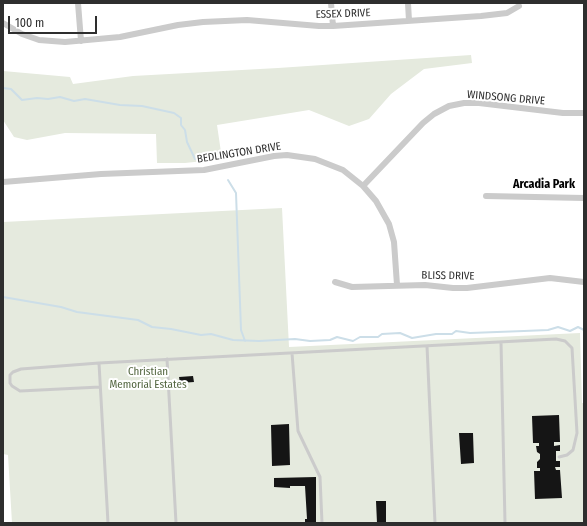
<!DOCTYPE html>
<html>
<head>
<meta charset="utf-8">
<style>
  body { margin:0 }
  #map { position:relative; width:587px; height:526px; overflow:hidden; background:#fff; font-family:"Fira Sans Condensed",sans-serif }
  canvas { display:block }
  .frame { position:absolute; inset:0; border:4px solid #2e2e2e; pointer-events:none }
  .scale { position:absolute; left:8px; top:16px; width:89px; height:18px; box-sizing:border-box; border:2px solid #2e2e2e; border-top:0; padding-left:5px; font-size:12px; line-height:14px; white-space:nowrap; color:#2e2e2e; -webkit-text-stroke:3px #fff; paint-order:stroke }
</style>
</head>
<body>
<div id="map">
<canvas width="587" height="526"></canvas>
<div class="frame"></div>
<div class="scale">100 m</div>
</div>
<script>
const ctx = document.querySelector('canvas').getContext('2d');
ctx.lineJoin = 'round';
function fill(path, color) { ctx.fillStyle = color; ctx.fill(path, 'evenodd'); }
const shape = rows => new Path2D(rows.map(r => 'M' + r).join(''));
function stroke(path, color, width, dash) { ctx.strokeStyle = color; ctx.lineWidth = width; ctx.lineCap = dash ? 'butt' : 'round'; ctx.setLineDash(dash || []); ctx.stroke(path); }
function label(font, color, halo, rows, align = 'center') {
  ctx.font = font + ' "Fira Sans Condensed",sans-serif'; ctx.lineWidth = 4; ctx.setLineDash([]); ctx.textBaseline = 'middle'; ctx.strokeStyle = halo; ctx.fillStyle = color; for (const [text, x, y, turn = 0] of rows) {
    ctx.save(); ctx.translate(x, y); ctx.rotate((+turn || 0) * Math.PI / 180); ctx.textAlign = isNaN(turn) ? turn : align; if (halo) ctx.strokeText(text, 0, 0); ctx.fillText(text, 0, 0); ctx.restore();
  }
}
fill(shape([
  [471,55,472,63,424,69,391,94,369,119,349,126,309,110,217,125,222,159,185,163,157,163,156,134,65,133,27,140,14,137,3,120,3,71,70,77,73,84,133,76,278,68],
  [282,208,289,347,580,333,582,403,584,403,584,523,12,523,8,455,3,454,3,222]
]), '#e5eade');
stroke(shape([
  [3,88,11,89,22,100,37,98,48,99,60,97,74,101,85,99,120,105,142,106,174,113,181,118,181,125,185,130,187,142,195,159],
  [228,180,236,193,241,330,245,341],
  [3,297,61,307,77,312,138,320,152,327,171,329,201,335,211,334,233,340,259,341,295,339,310,341,330,340,337,337,353,341,360,337,378,337,382,334,400,333,412,338,436,334,452,334,456,331,470,333,524,331,548,330,558,327,570,331,578,327,584,330]
]), '#ccdee8', 2);
fill(shape([
  [193,376,194,382,180,383,179,377],
  [559,415,560,442,554,442,554,446,560,445,560,451,556,451,556,461,560,461,560,467,555,467,556,470,560,470,562,498,535,499,534,471,540,471,540,468,537,468,537,462,540,459,540,454,537,452,536,446,539,446,539,443,533,443,532,416],
  [289,424,290,465,272,466,271,425],
  [459,433,473,433,474,463,461,464],
  [316,477,316,523,305,523,305,519,307,519,305,486,290,486,290,488,274,487,274,478],
  [376,501,386,501,386,523,377,523]
]), '#151515');
stroke(shape([
  [501,342,505,523],
  [427,346,435,523],
  [292,353,298,431,320,477,322,523],
  [167,359,176,523],
  [99,363,21,369,13,372,10,375,10,383,12,386,20,391,100,387],
  [108,523,99,363,556,339,565,341,572,348,577,433,573,450,567,455,559,457]
]), '#cbcbcb', 3);
stroke(shape([
  [78,3,81,41],
  [331,3,333,26],
  [408,3,409,21],
  [3,23,22,34,39,40,65,42,120,37,178,25,203,22,247,20,319,26,333,26,481,16,507,13,519,6],
  [3,182,101,174,204,170,274,156,287,155,315,159,343,170,363,186,376,201,389,224,394,242,397,285],
  [363,186,423,123,434,114,449,106,464,103,479,103,563,113,584,113],
  [486,196,584,198],
  [335,282,352,287,425,285,453,288,467,288,550,278,584,282]
]), '#cbcbcb', 6);
label('11px', '#2e2e2e', '#fff', [
  ["ESSEX DRIVE",343,14,-2],
  ["WINDSONG DRIVE",506,98,5],
  ["BEDLINGTON DRIVE",239,153,-9],
  ["BLISS DRIVE",448,276,1]
]);
label('11px', '#536640', '#fff', [
  ["Christian",148,372],
  ["Memorial Estates",148,385]
]);
label('bold 12px', '#000', '#fff', [
  ["Arcadia Park",544,185]
]);
</script>
</body>
</html>
